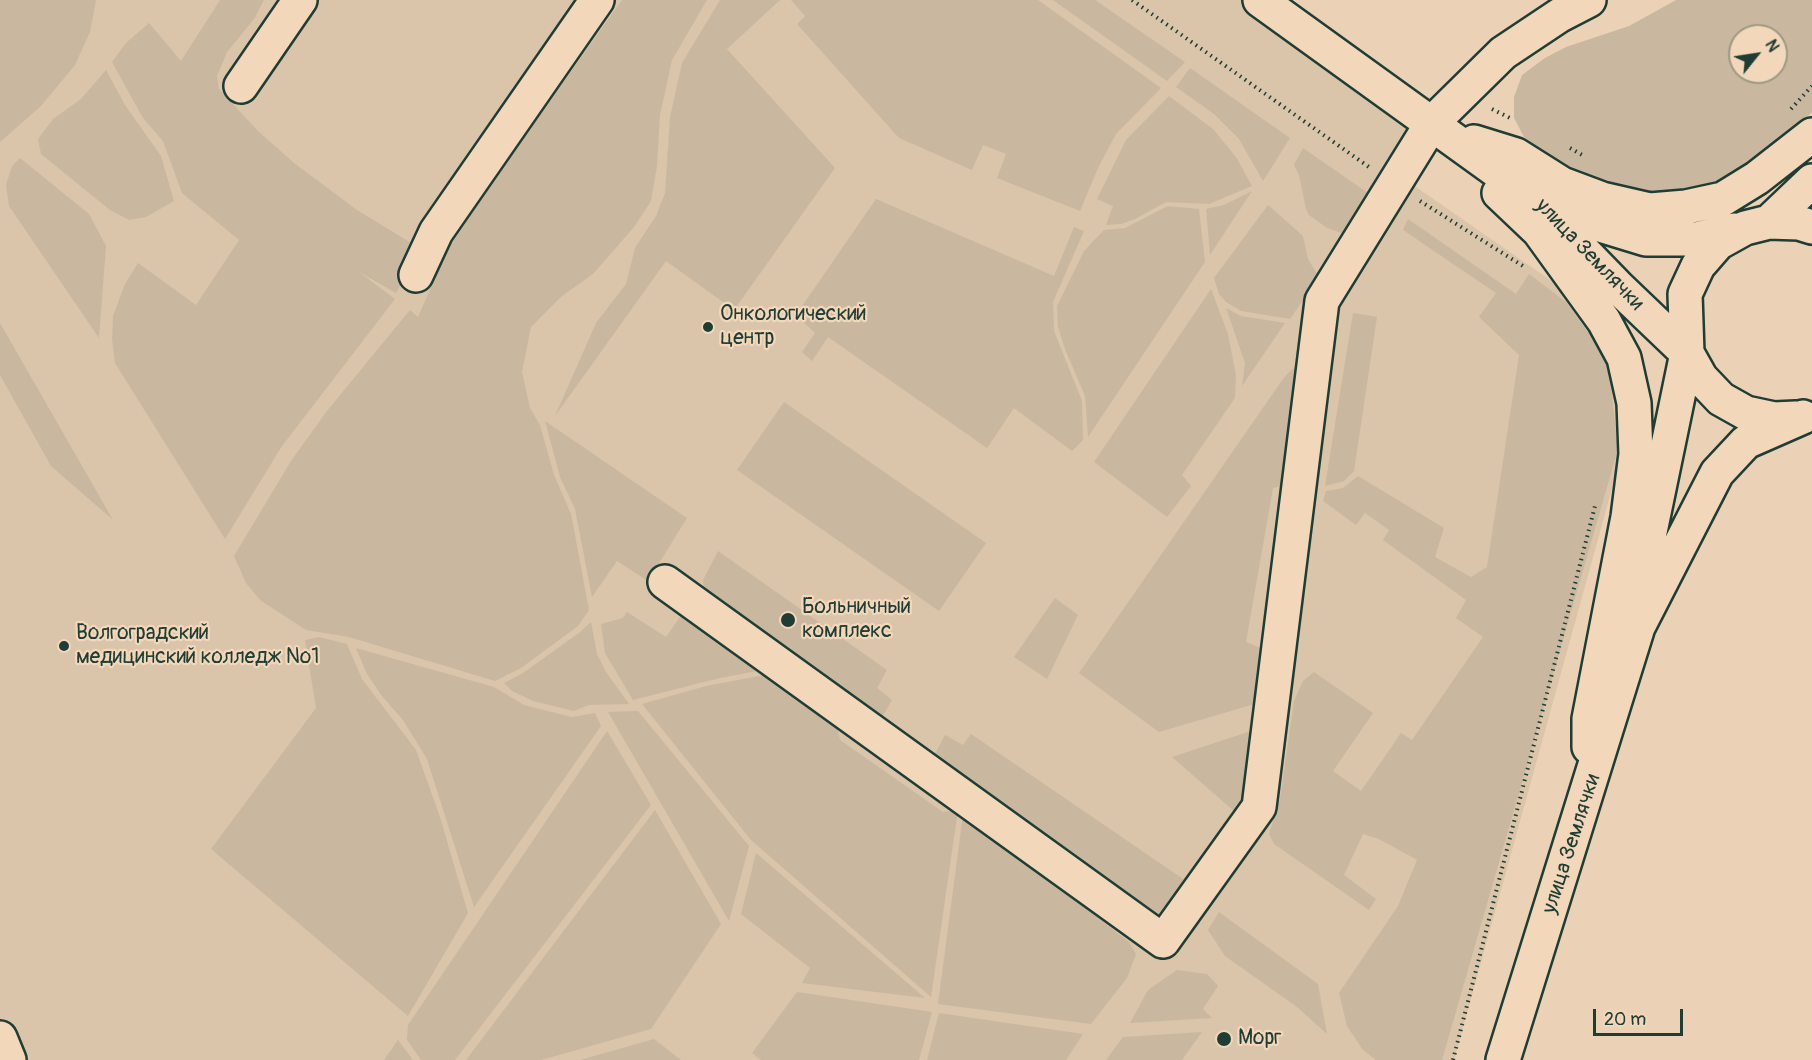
<!DOCTYPE html>
<html>
<head>
<meta charset="utf-8">
<style>
  body { margin:0 }
  #map { position:relative; width:1812px; height:1060px; overflow:hidden; background:#ebd1b5; font-family:Pangolin,sans-serif }
  canvas { display:block }
  .north { position:absolute; left:1728px; top:24px; width:60px; height:60px; box-sizing:border-box; background:#f3d7ba; border:2px solid #9e9984; border-radius:50%; rotate:60deg; font-size:16px; font-weight:700; line-height:24px; text-align:center; color:#1f3d34 }
  .north::after { content:''; display:block; margin:auto; width:21px; height:27px; background:#1f3d34; clip-path:polygon(50% 0,100% 100%,50% 72%,0 100%) }
  .scale { position:absolute; left:1593px; top:1009px; width:90px; height:27px; box-sizing:border-box; border:3px solid #1f3d34; border-top:0; padding-left:8px; font-size:18px; line-height:21px; white-space:nowrap; color:#1f3d34; -webkit-text-stroke:4px #f3d7ba; paint-order:stroke }
</style>
</head>
<body>
<div id="map">
<canvas width="1812" height="1060"></canvas>
<div class="north">N</div>
<div class="scale">20 m</div>
</div>
<script>
const ctx = document.querySelector('canvas').getContext('2d');
ctx.lineJoin = 'round';
function fill(path, color) { ctx.fillStyle = color; ctx.fill(path, 'evenodd'); }
const shape = rows => new Path2D(rows.map(r => 'M' + r).join(''));
function stroke(path, color, width, dash) { ctx.strokeStyle = color; ctx.lineWidth = width; ctx.lineCap = dash ? 'butt' : 'round'; ctx.setLineDash(dash || []); ctx.stroke(path); }
function label(font, color, halo, rows, align = 'center') {
  ctx.font = font + ' Pangolin,sans-serif'; ctx.lineWidth = 4.5; ctx.setLineDash([]); ctx.textBaseline = 'middle'; ctx.strokeStyle = halo; ctx.fillStyle = color; for (const [text, x, y, turn = 0] of rows) {
    ctx.save(); ctx.translate(x, y); ctx.rotate((+turn || 0) * Math.PI / 180); ctx.textAlign = isNaN(turn) ? turn : align; if (halo) ctx.strokeText(text, 0, 0); ctx.fillText(text, 0, 0); ctx.restore();
  }
}
fill(shape([
  [0,0,1260,0,1432,123,1393,171,1566,291,1615,370,1621,456,1454,1060,0,1060]
]), '#dac4aa');
fill(shape([
  [0,0,96,0,90,32,75,65,41,106,0,142],
  [220,0,264,0,254,19,227,52,217,76,219,89,258,131,294,163,357,210,421,249,396,293,359,272,395,299,282,446,225,539,115,363,112,339,113,316,125,284,138,263,196,305,239,240,182,193,163,141,143,118,112,62,126,43,149,23,181,61],
  [622,0,707,0,672,60,660,115,657,166,651,201,634,227,593,274,562,296,531,327,522,372,530,408,540,425,554,475,571,514,589,610,578,626,521,668,495,681,349,637,306,630,260,600,246,583,234,556,291,461,327,411,410,310,418,317,453,237],
  [720,0,780,0,727,49,835,168,734,310,666,261,555,416,596,323,626,284,635,248,656,216,665,193,670,117,682,63],
  [791,0,1038,0,1161,88,1116,134,1098,168,1080,211,997,178,1006,154,983,145,972,170,899,138,797,24,805,16],
  [1053,0,1095,0,1185,62,1167,81],
  [1676,0,1812,0,1812,112,1775,151,1708,191,1664,197,1602,185,1548,158,1524,137,1514,118,1514,97,1522,75,1545,58,1566,47,1629,26],
  [1740,36,1776,36,1776,72,1740,72],
  [1190,68,1290,138,1263,181,1239,139,1214,114,1176,87],
  [106,70,125,105,161,156,174,201,146,217,129,220,110,210,41,154,38,139,53,119,81,99],
  [1169,96,1213,129,1236,157,1252,186,1209,204,1166,202,1135,219,1121,224,1106,225,1113,206,1097,199,1126,140],
  [1303,148,1378,200,1347,235,1327,228,1309,215,1306,209,1299,175,1294,165],
  [20,158,89,214,106,246,99,338,9,206,6,185,12,166],
  [1252,191,1210,255,1206,209,1224,205],
  [876,199,1054,276,1074,227,1084,231,1053,302,1054,331,1082,401,1083,440,1072,451,1014,408,987,448,828,337,812,361,802,352,815,333,796,315],
  [1268,205,1303,236,1308,259,1319,277,1290,319,1241,311,1226,302,1219,294,1214,278],
  [1168,206,1199,209,1205,262,1088,437,1085,396,1065,349,1058,327,1057,306,1084,251,1104,230,1125,228],
  [1408,219,1516,294,1529,274,1566,302,1591,336,1609,369,1618,449,1442,1060,1376,1060,1363,1050,1347,1026,1339,993,1398,906,1417,860,1379,839,1363,834,1344,875,1376,899,1369,910,1274,844,1269,834,1280,799,1294,701,1303,681,1314,672,1373,713,1333,771,1361,791,1401,733,1412,740,1483,637,1456,618,1466,600,1383,540,1389,530,1365,513,1356,525,1323,501,1326,491,1343,488,1358,476,1444,528,1435,557,1471,577,1487,567,1519,355,1479,317,1496,293,1403,230],
  [1211,289,1228,334,1236,376,1235,398,1182,475,1191,486,1167,517,1094,462],
  [1226,308,1241,316,1285,323,1242,386,1245,363],
  [1353,313,1377,317,1354,471,1344,481,1325,486],
  [0,323,113,520,51,466,0,375],
  [1300,366,1301,481,1273,488,1246,642,1266,650,1258,703,1159,732,1079,673,1283,379,1291,370],
  [784,402,986,543,939,611,737,470],
  [545,421,687,518,648,581,617,561,592,597,575,509,560,477],
  [718,551,887,670,877,688,892,700,881,719,704,590,703,580],
  [1055,598,1078,615,1047,679,1014,657],
  [685,610,768,669,720,678,633,700,605,653,601,624,623,618,627,612,666,637],
  [591,622,597,654,606,672,629,704,589,705,574,711,533,701,512,691,504,683,523,673,579,633],
  [319,637,347,644,362,679,416,750,440,817,468,913,408,1016,211,849,316,708,305,640],
  [356,648,494,687,524,705,572,717,595,713,601,726,474,907,427,759,403,720,381,695,366,672],
  [775,673,835,717,840,740,943,812,958,810,931,997,751,840,642,704,706,686],
  [638,711,749,846,729,921,608,712],
  [1260,728,1252,787,1234,811,1172,757],
  [607,731,651,805,455,1060,421,1060,407,1040,408,1025],
  [971,734,1189,883,1180,901,1158,914,935,754,945,735,963,745],
  [655,810,721,924,651,1029,541,1060,466,1060],
  [963,814,1129,942,1136,954,1127,978,1091,1024,938,1004],
  [756,853,925,998,802,983,810,968,741,914],
  [1219,912,1318,984,1327,1034,1297,1007,1225,956,1208,930],
  [1177,970,1207,974,1218,986,1203,1009,1212,1018,1130,1023,1148,990],
  [797,992,932,1012,919,1060,761,1060,752,1053],
  [939,1013,1083,1034,1066,1060,927,1060],
  [1202,1032,1182,1060,1106,1060,1123,1037],
  [654,1039,681,1060,580,1060],
  [398,1040,413,1060,384,1060]
]), '#c9b89f');
const minor = shape([
  [241,86,300,0],
  [416,275,436,232,597,0],
  [665,582,1163,941,1259,807,1322,301,1432,123,1503,53,1560,15,1589,0],
  [0,1038,9,1060]
]);
const major = shape([
  [1260,0,1551,210,1584,252,1619,288,1687,353,1644,561,1638,627],
  [1474,142,1516,155,1562,184,1602,199,1650,210,1686,207,1723,199,1757,178,1812,135],
  [1499,193,1539,231,1604,321,1624,358,1634,403,1636,454,1628,517,1589,719,1589,747],
  [1551,210,1646,239,1696,239,1734,230],
  [1769,222,1812,181],
  [1796,418,1774,419,1746,413,1721,399,1701,378,1687,353,1685,294,1698,266,1718,243,1745,228,1769,222,1799,223,1812,227],
  [1503,1060,1638,627,1717,473,1746,442,1803,417]
]);
stroke(minor, '#1f3d34', 38);
stroke(major, '#1f3d34', 38);
stroke(shape([
  [1132,0,1369,167],
  [1492,109,1510,118],
  [1791,109,1812,86],
  [1570,148,1584,156],
  [1420,201,1523,266],
  [1453,1060,1595,506]
]), '#1f3d34', 4, [1.5, 4.5]);
stroke(minor, '#f3d7ba', 33);
stroke(major, '#f3d7ba', 33);
for (const [x, y, r, color] of [
  [708,327,6,"#1f3d34"],
  [788,620,8,"#1f3d34"],
  [64,646,6,"#1f3d34"],
  [1224,1039,8,"#1f3d34"]
]) { const dot = new Path2D(); dot.arc(x, y, r, 0, 2 * Math.PI); ctx.fillStyle = color; ctx.fill(dot); stroke(dot, '#f3d7ba', 2); }
label('21px', '#1f3d34', '#f3d7ba', [
  ["улица Землячки",1589,255,46],
  ["улица Землячки",1572,844,-72]
]);
label('21px', '#1f3d34', '#f3d7ba', [
  ["Онкологический",720,315],
  ["центр",720,339],
  ["Больничный",802,608],
  ["комплекс",802,632],
  ["Волгоградский",76,634],
  ["медицинский колледж №1",76,658],
  ["Морг",1238,1039]
], 'left');
</script>
</body>
</html>
